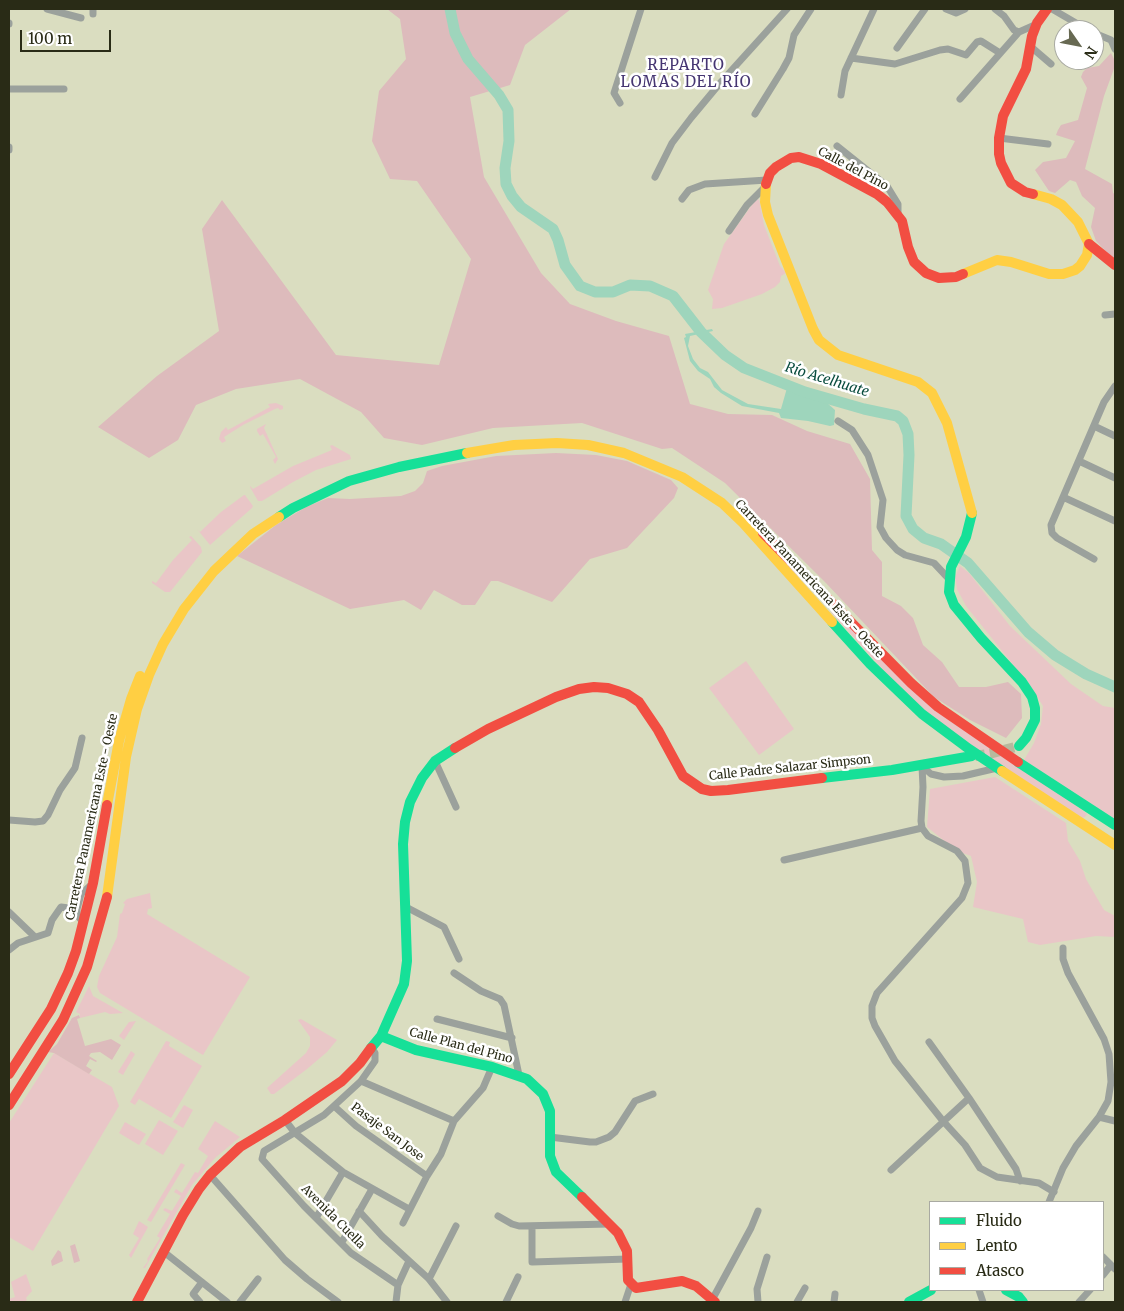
<!DOCTYPE html>
<html>
<head>
<meta charset="utf-8">
<style>
  body { margin:0 }
  #map { position:relative; width:1124px; height:1311px; overflow:hidden; background:#daddc0; font-family:Merriweather,serif }
  canvas { display:block }
  .frame { position:absolute; inset:0; border:10px solid #292b16; pointer-events:none }
  .legend { position:absolute; left:929px; top:1201px; width:175px; height:90px; box-sizing:border-box; background:#fff; border:1px solid #a9aaa2; margin:0; padding:6px 9px; list-style:none; font-size:15px; color:#292b16 }
  .legend li { display:flex; align-items:center; gap:10px; height:25px }
  .legend b { width:25px; border:1px solid #a9aaa2 }
  .north { position:absolute; left:1054px; top:20px; width:50px; height:50px; box-sizing:border-box; background:#fff; border:1px solid #a9aaa2; border-radius:50%; rotate:123deg; font-size:14px; font-weight:700; line-height:20px; text-align:center; color:#292b16 }
  .north::after { content:''; display:block; margin:auto; width:18px; height:22px; background:#676952; clip-path:polygon(50% 0,100% 100%,50% 72%,0 100%) }
  .scale { position:absolute; left:20px; top:30px; width:91px; height:22px; box-sizing:border-box; border:2px solid #292b16; border-top:0; padding-left:6px; font-size:15px; line-height:18px; white-space:nowrap; color:#292b16; -webkit-text-stroke:4px #fff; paint-order:stroke }
</style>
</head>
<body>
<div id="map">
<canvas width="1124" height="1311"></canvas>
<div class="frame"></div>
<ul class="legend">
<li><b style="height:6px;background:#16e098"></b>Fluido</li>
<li><b style="height:6px;background:#ffcf43"></b>Lento</li>
<li><b style="height:6px;background:#f24e42"></b>Atasco</li>
</ul>
<div class="north">N</div>
<div class="scale">100 m</div>
</div>
<script>
const ctx = document.querySelector('canvas').getContext('2d');
ctx.lineJoin = 'round';
function fill(path, color) { ctx.fillStyle = color; ctx.fill(path, 'evenodd'); }
const shape = rows => new Path2D(rows.map(r => 'M' + r).join(''));
function stroke(path, color, width, dash) { ctx.strokeStyle = color; ctx.lineWidth = width; ctx.lineCap = dash ? 'butt' : 'round'; ctx.setLineDash(dash || []); ctx.stroke(path); }
function label(font, color, halo, rows, align = 'center') {
  ctx.font = font + ' Merriweather,serif'; ctx.lineWidth = 5; ctx.setLineDash([]); ctx.textBaseline = 'middle'; ctx.strokeStyle = halo; ctx.fillStyle = color; for (const [text, x, y, turn = 0] of rows) {
    ctx.save(); ctx.translate(x, y); ctx.rotate((+turn || 0) * Math.PI / 180); ctx.textAlign = isNaN(turn) ? turn : align; if (halo) ctx.strokeText(text, 0, 0); ctx.fillText(text, 0, 0); ctx.restore();
  }
}
fill(shape([
  [759,199,764,225,780,266,786,273,781,276,780,282,775,287,762,294,722,308,712,309,713,299,708,290,724,244,754,202],
  [276,403,283,406,283,409,280,410,278,408,275,409,243,425,224,437,226,441,222,443,219,439,221,432,226,427,228,430,270,407,268,404],
  [266,424,264,428,278,459,275,464,273,460,276,457,263,434,260,436,257,431,257,429],
  [332,445,350,455,351,459,316,470,293,482,262,501,258,501,250,487,250,486,253,489,293,466,332,450,330,446],
  [244,495,245,495,253,506,252,508,210,545,197,529,200,532,221,512],
  [191,536,201,547,202,552,170,592,165,592,152,583,152,581,156,583,173,560,192,540,189,537],
  [960,566,969,573,1010,626,1071,684,1103,706,1115,708,1115,819,1024,760,1034,743,1041,724,1043,706,1031,687,966,606,957,589,955,577],
  [832,610,901,677,1087,814,1086,816,1083,818,949,732,902,691,831,612],
  [746,661,794,729,759,755,709,688],
  [995,777,1066,823,1068,841,1080,861,1086,879,1104,910,1115,916,1115,937,1096,936,1040,945,1028,942,1023,919,973,907,977,882,971,856,957,851,927,827,930,789],
  [150,893,152,908,148,909,147,914,250,977,203,1055,100,993,97,987,99,976,117,937,120,914,122,913,125,904,123,903,127,899],
  [89,986,93,996,123,1013,110,1014,105,1012,80,1018,80,1014,76,1012],
  [301,1019,337,1040,327,1052,307,1069,274,1094,271,1094,267,1088,306,1053,310,1046,310,1037,298,1020],
  [136,1021,124,1040,119,1036,129,1022],
  [166,1041,170,1042,169,1046,202,1066,171,1118,139,1099,135,1105,130,1102],
  [131,1051,135,1054,123,1075,118,1072],
  [54,1053,112,1087,119,1106,33,1251,9,1237,9,1123],
  [184,1105,193,1110,183,1128,173,1122],
  [159,1120,178,1131,163,1155,145,1144],
  [215,1121,240,1137,215,1158,192,1185,145,1268,143,1268,148,1261,147,1259,160,1238,157,1236,170,1214,163,1210,165,1208,172,1211,181,1196,174,1192,176,1189,182,1193,195,1172,198,1173,208,1156,198,1149],
  [125,1122,146,1134,139,1145,119,1133],
  [181,1163,185,1165,151,1222,147,1220],
  [139,1221,148,1227,131,1258,129,1255,139,1238,133,1234],
  [26,1274,32,1291,26,1298,27,1300,24,1302,9,1302,9,1299,15,1297,11,1282]
]), '#e9c6c7');
fill(shape([
  [387,9,571,9,525,45,510,85,470,97,484,177,541,273,570,304,616,321,669,336,690,404,728,414,772,415,807,431,850,444,870,479,872,550,882,562,882,596,901,606,913,618,923,645,942,662,959,687,986,687,1008,682,1021,694,1022,718,1006,738,970,720,934,697,824,581,725,483,672,448,662,449,582,423,493,428,422,445,384,438,361,412,300,379,236,389,196,405,178,440,149,458,98,427,157,376,219,331,202,229,222,200,336,355,439,365,471,259,417,181,390,179,372,141,379,91,406,59,400,19],
  [1111,53,1115,61,1115,66,1104,96,1085,169,1112,184,1113,193,1115,194,1115,261,1096,241,1091,227,1095,208,1082,196,1076,182,1070,180,1055,193,1049,191,1035,170,1043,162,1066,158,1075,141,1056,135,1058,130,1061,125,1078,120,1087,88,1081,77,1083,72,1087,68,1099,66],
  [556,453,596,455,627,461,671,480,678,488,674,498,627,548,590,559,552,602,498,581,491,581,475,605,462,605,434,590,421,610,404,600,350,609,237,556,276,525,306,507,328,498,350,499,401,496,415,491,423,483,427,471,442,466,496,456],
  [79,1015,80,1018,77,1019,85,1046,111,1039,121,1045,112,1060,100,1052,91,1053,89,1056,97,1061,96,1062,90,1059,86,1066,92,1070,89,1074,54,1053,48,1052,57,1044,72,1018],
  [75,1244,80,1261,74,1263,70,1246],
  [58,1250,61,1252,63,1261,52,1266,51,1261]
]), '#ddbbbc');
fill(shape([
  [712,329,713,331,690,336,688,346,693,359,700,368,708,372,722,390,748,404,781,409,787,388,796,393,826,402,835,410,834,425,830,426,808,421,781,418,779,413,742,406,721,393,714,387,710,379,698,371,690,361,684,338,686,337,685,334]
]), '#9ed5bc');
stroke(shape([
  [450,9,455,33,468,59,499,95,508,110,509,141,505,168,506,184,512,196,521,207,553,229,558,240,565,265,580,286,595,292,613,292,630,285,650,286,673,296,701,332,725,355,744,368,805,392,864,409,897,416,903,421,908,434,909,455,906,516,913,529,924,538,941,544,968,563,1028,632,1055,655,1086,674,1115,687]
]), '#9ed5bc', 11);
stroke(shape([
  [975,756,993,753,1019,746]
]), '#b7b99e', 10, [10, 5]);
stroke(shape([
  [47,9,81,18],
  [946,9,956,13,965,9],
  [995,9,1004,16,1014,30,1019,32,1037,24],
  [1052,9,1088,30],
  [93,14,93,9],
  [9,24,9,23],
  [1094,33,1111,40,1115,49],
  [1030,46,1051,64],
  [897,48,925,9],
  [851,58,895,64,940,50,948,49,966,55,977,42,981,41,1000,53],
  [9,89,64,89],
  [841,95,845,71,874,9],
  [960,99,1019,32],
  [620,103,614,93,641,9],
  [755,114,783,69,789,58,794,35,811,9],
  [999,138,1048,144],
  [837,146,887,186,898,204,898,214],
  [9,147,9,150],
  [655,177,672,143,691,118,721,82,787,9],
  [682,199,689,190,705,184,767,180],
  [729,231,747,205,765,187],
  [1105,315,1115,314],
  [838,421,852,430,868,455,883,500,880,527,886,538,897,550,905,555,934,563,949,579],
  [1094,426,1115,436],
  [1079,461,1115,478],
  [1063,497,1115,521],
  [1094,559,1057,538,1052,533,1051,525,1104,402,1115,386],
  [435,761,456,807],
  [922,766,923,787,921,821,922,828,928,836,957,851,965,861,968,883,962,898,877,993,872,1006,872,1018,875,1026,895,1061,943,1121,965,1145,980,1168,997,1177,1039,1183,1054,1192],
  [922,766,931,774,944,777,963,776,997,768],
  [9,820,35,822,43,821,48,815,60,790,75,768,82,738],
  [784,860,922,828],
  [406,907,444,927,459,959],
  [9,912,35,937],
  [83,922,77,915,77,909,81,894,91,885],
  [1063,948,1063,959,1068,973,1104,1039,1109,1054,1111,1082,1108,1101,1099,1117],
  [9,950,18,943,48,933,52,920,61,907,77,909],
  [454,973,481,991,500,999,504,1005,519,1075],
  [437,1019,512,1038],
  [929,1042,969,1098,1016,1169,1020,1181],
  [371,1047,375,1053,375,1061,361,1081,324,1115,264,1151,262,1159,304,1206,351,1253,398,1285],
  [361,1081,454,1121],
  [334,1106,356,1126,427,1176],
  [285,1120,295,1133,343,1172,409,1209],
  [550,1137,590,1142,596,1142,609,1137,615,1132,635,1101,653,1094],
  [891,1170,969,1098],
  [210,1175,285,1260,307,1279,338,1302],
  [1049,1202,1063,1168,1076,1146,1099,1117,1115,1121],
  [359,1211,382,1236,429,1279,447,1302],
  [498,1216,512,1224,519,1226,610,1224],
  [316,1218,343,1172],
  [403,1223,427,1176,441,1154,454,1121,483,1088,492,1067],
  [532,1226,532,1262,628,1259],
  [342,1242,372,1189],
  [164,1252,227,1302],
  [1103,1257,1115,1269],
  [1103,1275,1111,1265],
  [429,1279,456,1226],
  [979,1290,983,1302],
  [712,1300,751,1228,758,1211],
  [200,1302,193,1294,202,1282],
  [240,1302,258,1279],
  [396,1302,398,1285,409,1261],
  [506,1302,518,1277],
  [625,1302,631,1284],
  [758,1302,757,1289,767,1257],
  [797,1302,805,1288],
  [834,1302,835,1294],
  [1079,1302,1090,1290]
]), '#9ba19c', 7);
stroke(shape([
  [972,513,966,537,951,567,949,592,954,605,981,638,1022,682,1032,697,1035,708,1035,720,1026,738,1019,746],
  [279,517,293,508,349,481,399,467,467,453],
  [832,622,870,664,922,714,969,749,1002,771],
  [1018,762,1115,825],
  [822,778,892,770,972,756],
  [381,1036,416,1050,492,1067,527,1079,543,1094,550,1111,550,1156,556,1172,582,1197],
  [371,1048,381,1036,404,984,407,961,403,844,405,822,410,802,422,778,435,761,455,748],
  [1006,1290,1019,1297,1023,1302],
  [909,1302,931,1290]
]), '#16e098', 10);
stroke(shape([
  [766,184,765,202,768,215,813,329,819,340,838,355,918,382,932,393,947,423,972,513],
  [963,274,997,260,1011,262,1049,274,1063,274,1075,270,1080,266,1087,255,1089,244,1078,222,1062,205,1051,199,1033,194],
  [467,453,514,445,557,443,588,445,624,453,682,477,722,503,743,523,832,622],
  [1002,771,1115,845],
  [107,805,119,741,131,699,140,676],
  [107,897,126,757,137,709,149,675,163,644,184,609,214,571,253,534,279,517]
]), '#ffcf43', 10);
stroke(shape([
  [766,184,770,173,776,167,791,158,799,157,821,164,877,194,887,202,902,221,908,247,914,262,926,273,939,278,956,277,963,274],
  [1033,194,1025,192,1011,183,1001,163,999,154,999,138,1003,116,1026,69,1032,36,1037,23,1047,9],
  [1089,244,1115,265],
  [763,533,911,683,938,707,1018,762],
  [455,748,488,729,556,697,579,689,594,687,608,688,627,694,639,702,658,730,683,776,702,789,711,791,728,790,822,778],
  [9,1074,51,1009,68,973,76,951,93,883,107,805],
  [9,1105,63,1020,87,967,107,897],
  [582,1197,618,1233,627,1251,628,1280,636,1288,682,1281,696,1286,715,1302],
  [137,1302,183,1215,199,1189,210,1175,240,1147,285,1120,342,1081,360,1063,371,1048]
]), '#f24e42', 10);
label('12px', '#292b16', '#fff', [
  ["Calle del Pino",853,169,28],
  ["Carretera Panamericana Este - Oeste",809,579,47],
  ["Calle Padre Salazar Simpson",790,768,-6],
  ["Carretera Panamericana Este - Oeste",92,817,-78],
  ["Calle Plan del Pino",461,1046,15],
  ["Pasaje San Jose",387,1132,37],
  ["Avenida Cuella",333,1217,45]
]);
label('italic 14px', '#094c3e', '#fff', [
  ["Río Acelhuate",827,380,17]
]);
ctx.letterSpacing = '1px';
label('15px', '#453571', '#fff', [
  ["REPARTO",686,66],
  ["LOMAS DEL RÍO",686,83]
]);
ctx.letterSpacing = '0px';
</script>
</body>
</html>
